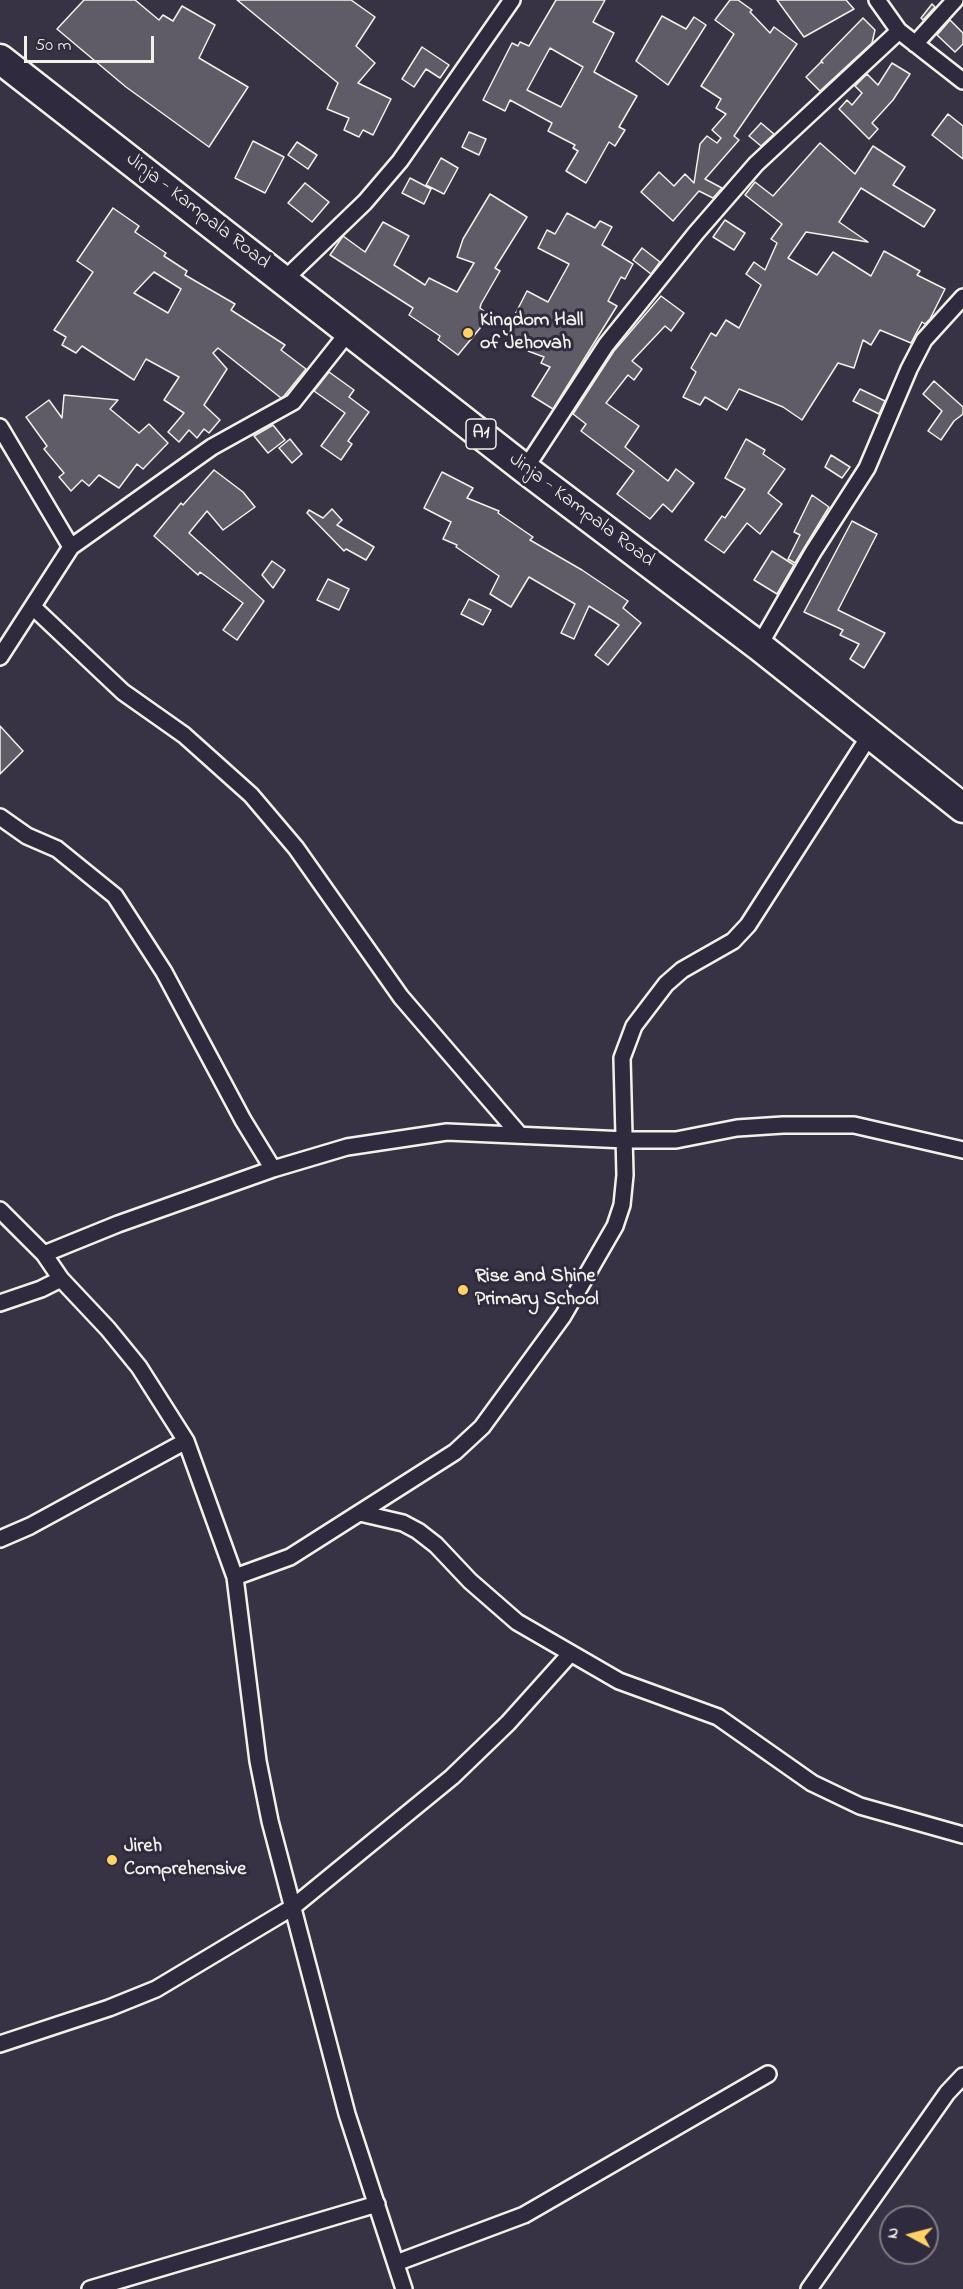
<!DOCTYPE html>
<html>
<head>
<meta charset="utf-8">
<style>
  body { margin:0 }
  #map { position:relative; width:963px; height:2289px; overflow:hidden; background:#373244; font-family:"Indie Flower",sans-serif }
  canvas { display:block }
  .north { position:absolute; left:879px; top:2205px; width:60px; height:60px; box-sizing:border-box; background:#2f2a3d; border:2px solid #7e7a81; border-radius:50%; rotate:277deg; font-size:16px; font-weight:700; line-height:24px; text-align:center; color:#f4f1e8 }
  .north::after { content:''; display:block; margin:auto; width:21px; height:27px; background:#ffd166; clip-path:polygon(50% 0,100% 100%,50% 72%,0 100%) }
  .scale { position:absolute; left:24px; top:36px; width:130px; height:27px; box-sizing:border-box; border:3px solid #f4f1e8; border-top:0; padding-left:8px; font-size:18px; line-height:21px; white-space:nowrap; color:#f4f1e8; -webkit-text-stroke:4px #2f2a3d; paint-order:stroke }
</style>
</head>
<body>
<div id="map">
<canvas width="963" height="2289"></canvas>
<div class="north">N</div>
<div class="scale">50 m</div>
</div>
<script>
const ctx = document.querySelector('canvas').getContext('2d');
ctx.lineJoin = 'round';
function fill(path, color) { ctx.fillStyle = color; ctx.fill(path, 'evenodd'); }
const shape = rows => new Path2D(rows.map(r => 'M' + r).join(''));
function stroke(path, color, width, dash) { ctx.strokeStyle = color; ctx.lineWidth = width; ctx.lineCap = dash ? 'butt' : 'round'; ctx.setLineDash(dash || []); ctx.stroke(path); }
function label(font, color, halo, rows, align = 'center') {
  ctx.font = font + ' "Indie Flower",sans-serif'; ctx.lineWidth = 6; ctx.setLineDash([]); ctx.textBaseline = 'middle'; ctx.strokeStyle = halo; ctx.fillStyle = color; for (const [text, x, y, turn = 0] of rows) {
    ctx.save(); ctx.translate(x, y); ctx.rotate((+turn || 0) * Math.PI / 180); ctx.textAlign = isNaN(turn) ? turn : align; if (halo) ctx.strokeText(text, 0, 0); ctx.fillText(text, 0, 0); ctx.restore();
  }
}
const building = shape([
  [84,0,135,0,159,20,163,15,173,21,182,6,215,25,199,58,248,87,209,147,126,87,57,29,84,0],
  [237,0,351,0,375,17,356,46,375,63,358,83,391,99,373,135,363,130,359,137,344,130,349,118,327,109,338,83,237,0],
  [556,0,605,0,593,22,614,33,594,72,637,96,619,127,625,130,615,146,609,142,586,183,566,171,578,151,573,148,575,145,548,131,552,123,510,100,505,111,483,100,512,43,518,46,520,42,529,46,556,0],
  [550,48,583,67,561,107,527,90,550,48],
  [730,0,738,0,752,10,750,12,770,33,774,27,797,44,734,136,739,140,705,179,722,188,713,198,699,191,673,221,641,192,659,172,674,186,685,174,694,183,700,144,707,136,717,143,721,138,712,130,726,114,716,108,721,99,701,86,734,34,715,20,730,0],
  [777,0,846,0,854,9,804,37,777,0],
  [932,4,935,7,923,20,921,18,932,4],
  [662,16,686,29,694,17,706,25,668,85,636,61,662,16],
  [863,18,875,30,872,43,820,91,806,77,821,62,823,63,821,61,863,18],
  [950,20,963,33,963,44,955,52,937,35,950,20],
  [422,47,449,65,440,78,426,69,414,87,402,79,422,47],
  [892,63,910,74,893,100,872,123,878,129,869,139,839,109,847,100,852,105,862,93,855,86,867,74,878,85,892,63],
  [948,114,963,126,963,159,932,135,948,114],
  [761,123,774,134,761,146,749,136,761,123],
  [469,132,486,139,479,155,462,147,469,132],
  [253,141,284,157,265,193,235,178,253,141],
  [297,142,317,155,308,169,288,155,297,142],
  [820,143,855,174,873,146,905,167,893,185,935,210,924,227,861,188,839,222,868,242,806,232,788,258,817,275,833,252,871,276,884,251,920,271,917,275,945,289,930,319,925,324,922,322,911,343,880,330,871,345,863,340,854,368,838,363,802,420,783,407,739,389,727,410,705,397,700,405,683,397,696,372,691,368,711,333,716,336,726,320,739,328,761,285,746,274,754,262,765,270,777,243,771,239,782,224,745,195,755,182,773,196,820,143],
  [441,158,458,168,444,194,426,185,441,158],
  [410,178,431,189,424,204,402,193,410,178],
  [305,183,329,202,312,222,288,203,305,183],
  [490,194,527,217,495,268,500,271,481,304,480,308,490,316,458,355,438,340,440,336,409,315,413,308,330,255,343,236,365,252,383,222,409,236,394,265,425,285,429,278,457,292,474,263,457,257,463,239,490,194],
  [113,208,139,226,135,232,166,253,164,256,187,271,185,275,235,304,231,310,285,345,281,350,306,369,284,396,281,398,218,348,213,353,227,369,204,405,220,420,209,433,204,429,197,438,189,430,179,442,168,432,184,413,164,400,179,377,146,359,134,380,82,346,76,353,62,345,66,337,54,330,93,272,77,261,113,208],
  [154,272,181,289,168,313,134,293,154,272],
  [567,213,595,228,600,221,612,227,602,245,633,264,625,279,621,277,608,301,617,306,553,409,532,396,550,367,541,363,544,357,528,351,530,347,505,334,527,291,548,302,569,264,538,248,547,230,555,234,567,213],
  [725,220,745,233,734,250,713,237,725,220],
  [642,248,660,262,651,274,633,260,642,248],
  [661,296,684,313,671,331,665,326,632,361,642,369,634,380,628,375,606,403,639,426,625,447,668,481,676,469,694,483,672,512,663,504,650,519,617,494,634,471,581,431,586,424,573,414,614,351,661,296],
  [329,372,354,390,349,397,369,412,348,441,352,444,341,460,321,446,345,413,314,391,329,372],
  [934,381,963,407,963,414,954,421,941,440,928,431,942,411,923,394,934,381],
  [860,389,885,401,879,414,853,401,860,389],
  [64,395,118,400,110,409,139,433,149,424,168,443,143,469,137,464,119,488,99,475,89,486,82,480,71,491,59,477,64,473,44,449,47,446,26,417,49,400,62,418,64,395],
  [273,425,285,440,268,453,254,436,273,425],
  [290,439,302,454,292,463,279,448,290,439],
  [746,439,765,450,763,454,785,469,768,493,782,504,760,534,747,523,724,553,705,540,722,516,725,518,745,489,725,478,746,439],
  [831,455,850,467,842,478,825,467,831,455],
  [214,470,243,492,255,507,223,530,207,511,189,533,264,601,237,640,223,630,243,603,200,572,198,575,154,536,181,503,183,505,214,470],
  [442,472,473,488,467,498,499,511,498,513,533,537,530,540,582,570,628,601,623,608,641,623,608,665,595,655,619,625,589,606,574,639,561,633,575,604,529,577,511,607,490,594,499,576,456,547,457,545,443,539,451,522,424,508,442,472],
  [812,495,829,507,795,563,788,559,800,535,794,532,812,495],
  [332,509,342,520,337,525,374,547,366,560,346,549,344,551,307,513,309,510,323,518,332,509],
  [852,521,877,534,838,610,885,633,864,668,850,659,859,644,840,635,843,630,804,612,852,521],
  [772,551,794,565,777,594,754,580,772,551],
  [272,561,285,570,273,588,262,575,272,561],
  [328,579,349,589,339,610,317,600,328,579],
  [469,599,491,610,483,625,461,614,469,599],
  [0,726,23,751,0,774,0,726]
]);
fill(building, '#5f5c67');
stroke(building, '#f4f1e8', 1.5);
const street = shape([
  [877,0,899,31,963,81],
  [915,44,955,0],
  [284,280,365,202,400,161,512,0],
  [0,427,71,547],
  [525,469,606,345,696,233,756,164,899,31],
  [33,607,123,692,184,735,251,795,296,848,401,997,519,1134],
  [759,646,813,552,867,468,909,369,924,340,963,297],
  [0,657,71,547,212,447,293,402,350,330],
  [0,817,27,836,57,849,115,896,164,972,243,1120,273,1169],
  [0,1210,44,1254,61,1279,108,1329,139,1367,186,1441,235,1577,258,1761,270,1821,347,2114,404,2289],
  [44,1254,118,1224,273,1169,347,1147,447,1132,626,1140,676,1140,737,1128,783,1125,854,1125,963,1150],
  [0,1303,41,1289,61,1279],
  [360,1513,403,1523,418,1531,436,1545,470,1581,517,1622,619,1681,718,1717,812,1783,860,1806,963,1835],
  [0,1539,30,1526,186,1441],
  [235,1577,290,1557,455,1452,482,1427,563,1316,615,1226,622,1205,625,1175,622,1058,634,1026,666,984,682,970,733,941,748,925,870,735],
  [0,2044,109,2008,156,1989,293,1907,452,1777,508,1723,570,1654],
  [396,2263,524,2215,768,2074],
  [90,2289,377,2204],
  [809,2289,947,2093,963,2076]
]);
const highway = shape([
  [0,59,525,469,759,646,963,808]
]);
stroke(street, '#f4f1e8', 20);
stroke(highway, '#f4f1e8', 33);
stroke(street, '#2f2a3d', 15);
stroke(highway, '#2f2a3d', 28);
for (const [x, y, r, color] of [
  [468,333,6,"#ffd166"],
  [463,1290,6,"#ffd166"],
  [112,1860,6,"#ffd166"]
]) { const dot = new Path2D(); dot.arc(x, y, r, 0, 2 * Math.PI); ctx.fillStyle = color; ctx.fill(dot); stroke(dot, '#2f2a3d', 2); }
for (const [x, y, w] of [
  [481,434,30]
]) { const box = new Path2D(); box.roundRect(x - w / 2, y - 15, w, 30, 4.5); ctx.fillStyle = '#2f2a3d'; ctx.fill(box); stroke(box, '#f4f1e8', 1.5); }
label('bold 18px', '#f4f1e8', null, [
  ["A1",481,434]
]);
label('20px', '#f4f1e8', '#2f2a3d', [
  ["Jinja - Kampala Road",197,212,38],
  ["Jinja - Kampala Road",581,511,37]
]);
label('bold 20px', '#f4f1e8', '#2f2a3d', [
  ["Kingdom Hall",480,322],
  ["of Jehovah",480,345],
  ["Rise and Shine",475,1278],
  ["Primary School",475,1301],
  ["Jireh",124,1848],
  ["Comprehensive",124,1871]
], 'left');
</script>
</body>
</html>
